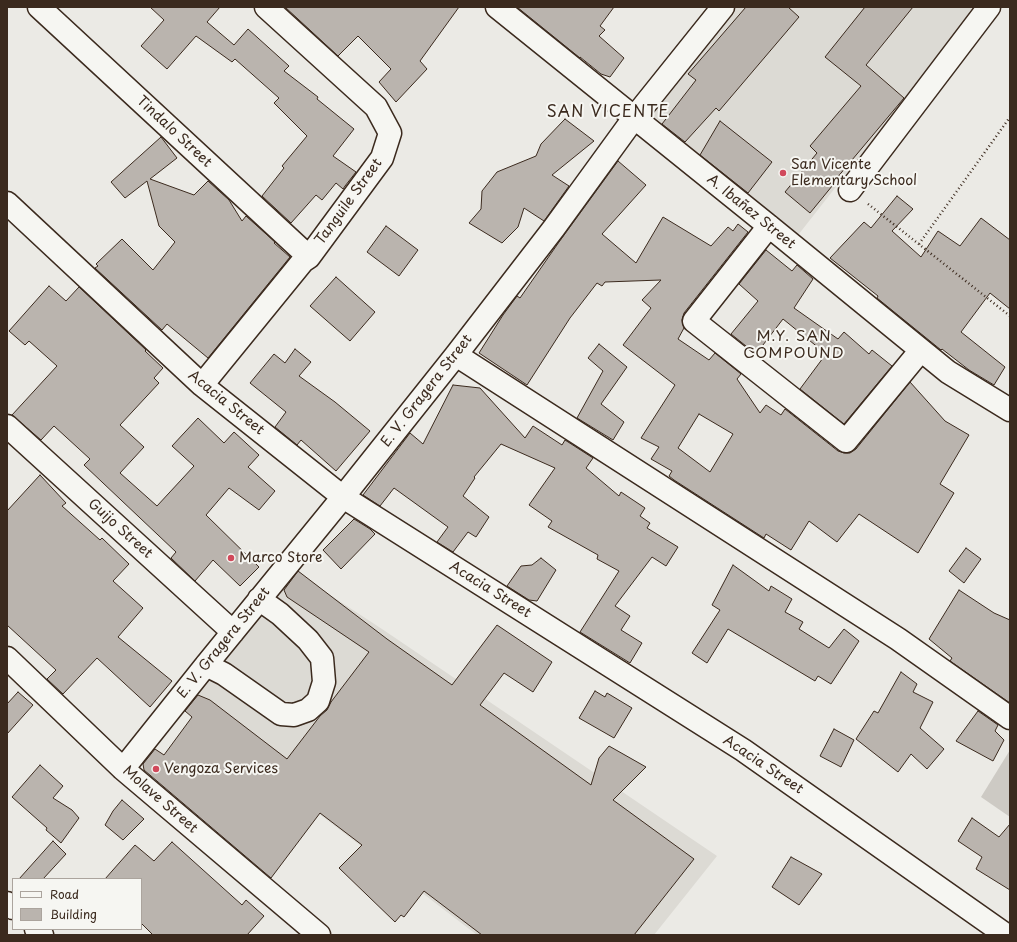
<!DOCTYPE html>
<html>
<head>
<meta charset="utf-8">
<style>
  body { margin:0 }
  #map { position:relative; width:1017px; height:942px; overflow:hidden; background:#ebeae5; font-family:"Playpen Sans",sans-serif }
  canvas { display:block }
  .frame { position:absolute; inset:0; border:8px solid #3b2a1e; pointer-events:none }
  .legend { position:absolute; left:12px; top:878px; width:130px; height:52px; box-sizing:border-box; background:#f6f6f2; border:1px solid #aba49d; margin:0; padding:5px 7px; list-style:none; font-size:12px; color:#3b2a1e }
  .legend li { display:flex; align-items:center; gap:8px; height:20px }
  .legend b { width:20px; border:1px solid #aba49d }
</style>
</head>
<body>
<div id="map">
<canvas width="1017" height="942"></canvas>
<div class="frame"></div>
<ul class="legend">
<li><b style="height:5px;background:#f6f6f2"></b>Road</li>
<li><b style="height:11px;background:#bab4ae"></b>Building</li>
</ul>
</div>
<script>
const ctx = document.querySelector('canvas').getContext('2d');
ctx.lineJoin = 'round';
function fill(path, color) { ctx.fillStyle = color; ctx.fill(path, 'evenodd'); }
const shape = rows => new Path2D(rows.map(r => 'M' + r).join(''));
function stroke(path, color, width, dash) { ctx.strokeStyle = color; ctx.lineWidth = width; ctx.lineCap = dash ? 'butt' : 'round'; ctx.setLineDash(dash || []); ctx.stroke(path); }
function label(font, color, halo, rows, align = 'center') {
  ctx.font = font + ' "Playpen Sans",sans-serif'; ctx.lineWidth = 4; ctx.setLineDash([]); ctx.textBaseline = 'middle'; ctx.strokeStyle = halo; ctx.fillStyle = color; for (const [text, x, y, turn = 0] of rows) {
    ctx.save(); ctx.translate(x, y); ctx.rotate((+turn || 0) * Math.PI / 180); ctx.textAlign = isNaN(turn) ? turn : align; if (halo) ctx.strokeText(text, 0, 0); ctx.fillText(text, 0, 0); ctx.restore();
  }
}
fill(shape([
  [726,7,977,7,795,239,643,107],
  [293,567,324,591,385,631,717,856,654,935,477,935,181,708]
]), '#dcdad4');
fill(shape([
  [1010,750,1010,817,981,797]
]), '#cdcac4');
const building = shape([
  [150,7,220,7,207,22,234,45,248,29,289,66,284,71,318,97,317,99,354,129,333,156,356,172,345,186,343,189,336,183,322,200,316,195,291,223,262,196,284,168,282,166,307,136,274,103,279,98,235,59,232,62,196,36,167,69,141,46,164,20,150,7],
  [285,7,459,7,420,61,427,69,396,102,379,82,391,69,358,36,338,56,285,7],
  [517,7,614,7,600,26,605,30,599,36,624,58,610,77,601,74,580,57,580,58,517,7],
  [746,7,788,7,799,17,719,111,716,108,685,142,662,124,696,80,688,74,746,7],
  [865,7,913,7,866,65,904,98,836,179,837,180,810,213,785,192,817,153,810,146,861,86,825,57,865,7],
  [565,119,594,141,552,175,569,186,544,221,524,208,518,227,502,243,469,223,481,209,482,191,497,172,536,156,541,144,565,119],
  [720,121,772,162,748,193,700,155,720,121],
  [161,137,177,158,150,179,194,195,208,181,229,200,242,221,246,216,275,242,274,243,290,257,208,358,167,324,162,330,95,268,98,266,96,264,122,239,153,270,175,242,159,226,147,181,125,198,111,182,161,137],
  [618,161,646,185,602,234,636,263,663,217,711,246,728,227,733,231,738,224,748,232,684,313,682,320,684,328,678,339,709,360,715,353,741,374,737,379,760,413,766,405,781,415,785,409,838,451,844,453,850,453,856,449,910,382,945,421,969,435,940,484,954,493,918,553,859,514,837,542,809,521,791,550,766,534,764,538,674,480,669,476,672,471,651,459,659,447,641,438,675,385,623,345,651,308,642,300,661,280,605,282,602,286,597,283,570,318,527,385,479,353,503,315,517,296,520,298,559,242,618,161],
  [699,414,733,434,710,472,678,448,699,414],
  [897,196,913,209,892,231,921,257,938,231,960,246,981,218,1010,240,1010,309,990,293,961,332,1005,367,994,385,969,370,942,349,941,350,877,298,878,296,830,258,864,222,871,228,897,196],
  [386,226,418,250,399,276,367,252,386,226],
  [766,250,792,271,797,265,813,279,794,308,838,339,844,332,869,354,872,350,892,366,844,424,800,389,823,358,822,357,825,353,783,319,756,354,731,334,758,301,739,284,766,250],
  [336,277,375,312,350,341,310,306,336,277],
  [49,286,66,301,79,287,146,350,145,351,163,368,154,378,159,383,120,425,144,447,120,473,157,506,194,466,172,446,198,418,224,443,234,432,259,455,248,467,275,491,259,510,229,488,206,515,259,567,240,586,213,560,195,581,171,558,176,552,84,465,90,459,54,426,41,440,12,415,57,366,29,341,25,345,9,331,49,286],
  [599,344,627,367,601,404,624,422,613,440,577,418,603,371,588,358,599,344],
  [295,349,311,362,299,376,335,402,370,431,336,471,301,440,297,445,275,427,286,412,250,383,274,354,285,363,295,349],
  [453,385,480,388,525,438,533,426,562,445,565,440,593,458,586,468,619,496,621,492,645,508,640,516,650,523,647,528,678,547,666,566,652,557,615,606,630,616,621,630,642,643,630,663,580,632,619,571,597,559,598,555,548,527,552,521,529,505,555,468,501,444,474,477,475,478,463,496,489,517,476,537,468,532,453,552,437,542,448,527,394,488,380,506,363,495,410,433,423,444,453,385],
  [40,475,66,503,62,506,100,540,102,538,129,564,113,581,143,608,118,637,172,681,150,707,97,658,63,694,47,679,56,670,7,625,7,511,40,475],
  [354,519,370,529,375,534,341,569,323,550,354,519],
  [966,548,981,559,964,583,949,571,966,548],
  [541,558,556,570,537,601,529,600,507,586,521,566,532,565,541,558],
  [733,565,769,591,771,586,792,599,785,612,803,622,799,629,829,648,844,629,859,641,831,684,818,676,815,681,728,629,707,663,692,653,720,610,712,605,733,565],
  [298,571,387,639,452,685,497,625,552,662,533,692,504,673,480,705,591,785,599,758,609,746,646,767,613,800,694,859,634,935,482,935,424,891,404,917,401,915,395,922,339,868,362,845,320,813,271,878,144,770,143,764,155,749,164,755,192,717,185,711,198,695,210,700,287,759,320,716,327,710,331,702,369,652,287,597,284,590,298,571],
  [959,590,994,613,1010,620,1010,703,950,661,952,658,929,639,959,590],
  [901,672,917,684,913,692,933,702,920,728,944,749,927,769,911,754,898,772,856,739,874,711,878,713,901,672],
  [595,691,605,697,607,693,632,708,614,738,579,718,595,691],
  [18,692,33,705,7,734,7,704,18,692],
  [978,711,998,725,995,731,1004,740,993,761,956,741,978,711],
  [834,729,854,740,841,767,820,756,834,729],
  [40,765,63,786,53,798,72,810,79,818,61,843,46,830,47,828,12,797,40,765],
  [122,800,144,819,123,840,105,825,113,811,122,800],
  [972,818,999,837,1010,824,1010,890,976,869,982,857,958,841,972,818],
  [53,841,66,854,43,879,19,879,53,841],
  [172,842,242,905,246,900,264,916,247,935,153,935,141,923,141,879,105,879,135,845,154,861,172,842],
  [791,857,822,874,799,905,772,887,791,857]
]);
fill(building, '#bab4ae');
stroke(building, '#3b2a1e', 1);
const minor = shape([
  [39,7,309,257],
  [497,7,769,226,948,372,1010,410],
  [850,190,989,7],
  [7,203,202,385,343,497,743,750,1006,935],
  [769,226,694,321,846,441,921,350],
  [456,355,898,639,1010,718],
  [202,385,303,261,309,257,382,158,390,133,376,107,266,7],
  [7,426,233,632],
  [7,658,123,769,319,935],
  [206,665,224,674,281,714,294,715,308,710,318,701,324,682,322,658,308,640,280,614,259,599],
  [123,769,206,665,343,497,456,355,554,228,634,118,723,7],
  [7,903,13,908],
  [36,929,42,935]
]);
stroke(minor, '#3b2a1e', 25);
stroke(shape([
  [868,204,1010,316],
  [919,244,1010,117]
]), '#3b2a1e', 2.5, [1, 3]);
stroke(minor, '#f6f6f2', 22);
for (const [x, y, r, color] of [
  [783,173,4,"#d1495b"],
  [231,558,4,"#d1495b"],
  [156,769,4,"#d1495b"]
]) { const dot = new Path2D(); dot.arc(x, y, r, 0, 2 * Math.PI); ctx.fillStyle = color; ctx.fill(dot); stroke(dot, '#f6f6f2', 1.5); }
label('14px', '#3b2a1e', '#f6f6f2', [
  ["Tindalo Street",174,132,43],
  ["Tanguile Street",349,202,-54],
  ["A. Ibañez Street",751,212,39],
  ["E. V. Gragera Street",427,391,-52],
  ["Acacia Street",226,403,39],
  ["Guijo Street",120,529,42],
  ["Acacia Street",490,590,32],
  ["E. V. Gragera Street",224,643,-51],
  ["Acacia Street",763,765,34],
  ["Molave Street",160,800,41]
]);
label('14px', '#3b2a1e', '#f6f6f2', [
  ["San Vicente",791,165],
  ["Elementary School",791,181],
  ["Marco Store",239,558],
  ["Vengoza Services",164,769]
], 'left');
ctx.letterSpacing = '1px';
label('15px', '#3b2a1e', '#f6f6f2', [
  ["M.Y. SAN",794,337],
  ["COMPOUND",794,354]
]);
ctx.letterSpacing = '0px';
ctx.letterSpacing = '1px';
label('16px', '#3b2a1e', '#f6f6f2', [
  ["SAN VICENTE",608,113]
]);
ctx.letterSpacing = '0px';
</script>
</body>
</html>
